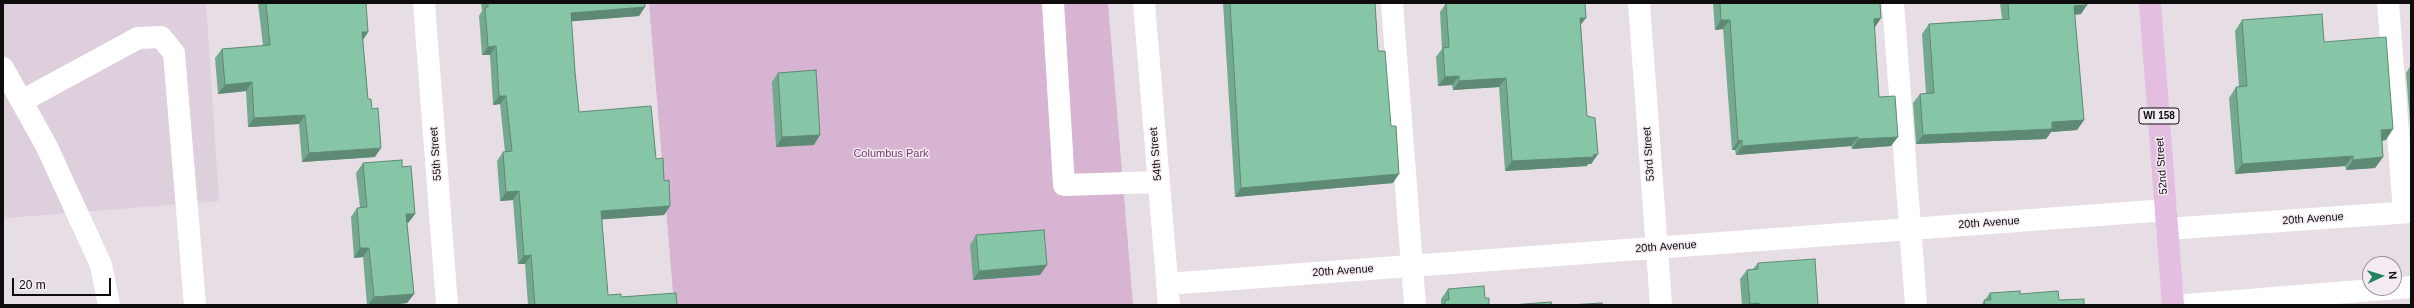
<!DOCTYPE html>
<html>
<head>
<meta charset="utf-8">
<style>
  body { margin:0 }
  #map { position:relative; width:2414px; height:308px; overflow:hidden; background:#e6dde5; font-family:Arial,sans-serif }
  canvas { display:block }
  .frame { position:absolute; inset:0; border:4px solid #0f0c0e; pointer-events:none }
  .north { position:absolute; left:2362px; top:256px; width:40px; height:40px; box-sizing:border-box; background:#f3eaf2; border:1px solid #989197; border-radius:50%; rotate:86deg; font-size:11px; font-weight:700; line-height:16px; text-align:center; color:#0f0c0e }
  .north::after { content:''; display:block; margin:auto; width:14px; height:18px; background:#20855e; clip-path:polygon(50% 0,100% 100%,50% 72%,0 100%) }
  .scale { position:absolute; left:12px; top:278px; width:99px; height:18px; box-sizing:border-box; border:2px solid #0f0c0e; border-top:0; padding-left:5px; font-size:12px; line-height:14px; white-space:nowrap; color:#0f0c0e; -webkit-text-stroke:3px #f3eaf2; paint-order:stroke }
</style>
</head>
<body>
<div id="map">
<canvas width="2414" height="308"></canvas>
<div class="frame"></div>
<div class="north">N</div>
<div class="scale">20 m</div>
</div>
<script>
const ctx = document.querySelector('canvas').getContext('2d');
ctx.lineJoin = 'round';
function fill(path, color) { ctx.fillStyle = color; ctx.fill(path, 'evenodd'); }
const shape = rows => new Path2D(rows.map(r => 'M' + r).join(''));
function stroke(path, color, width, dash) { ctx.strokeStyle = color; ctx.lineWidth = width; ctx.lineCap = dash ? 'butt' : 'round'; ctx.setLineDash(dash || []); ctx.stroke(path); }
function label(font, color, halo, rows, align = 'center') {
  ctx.font = font + ' Arial,sans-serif'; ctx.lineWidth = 3; ctx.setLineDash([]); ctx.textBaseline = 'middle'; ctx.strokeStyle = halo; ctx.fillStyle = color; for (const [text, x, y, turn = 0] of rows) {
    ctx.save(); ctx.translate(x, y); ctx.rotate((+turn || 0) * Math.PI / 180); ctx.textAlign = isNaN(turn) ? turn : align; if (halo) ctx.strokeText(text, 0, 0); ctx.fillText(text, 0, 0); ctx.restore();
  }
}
fill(shape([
  [3,3,206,3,219,201,7,218,3,211]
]), '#decfdc');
fill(shape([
  [649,3,1108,3,1133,305,674,305]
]), '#d6b4d2');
stroke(shape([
  [424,3,447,305],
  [1053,3,1064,185,1159,182],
  [1144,3,1169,305],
  [1392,3,1415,305],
  [1639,3,1661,305],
  [1893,3,1916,305],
  [2388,3,2404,212],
  [3,68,46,145,101,265,109,305],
  [22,101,138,38,161,37,174,53,195,305],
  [2167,229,2411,212],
  [1167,284,2166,210],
  [2186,305,2411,287]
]), '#fff', 22);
stroke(shape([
  [2150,3,2173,305]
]), '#e3bee0', 22);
fill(shape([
  [258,3,366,3,368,32,363,40,368,99,375,157,302,162,299,124,248,127,246,91,218,94,215,58,222,49,263,46],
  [481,3,645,3,645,7,639,16,571,21,575,72,579,112,656,159,664,181,670,206,664,215,602,219,608,295,677,305,528,305,525,264,518,264,513,200,500,201,497,161,503,152,505,152,500,104,493,105,490,55,482,55,479,16,482,11],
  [1223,3,1375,3,1378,51,1393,183,1235,197],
  [1446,3,1581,26,1587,116,1598,154,1591,164,1588,164,1587,166,1505,171,1499,87,1453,90,1452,85,1438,86,1436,57,1442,49,1440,12],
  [1713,3,1880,3,1881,18,1874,28,1879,97,1891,146,1852,149,1851,146,1736,155,1735,150,1732,150,1723,29,1715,30],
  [2000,3,2087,3,2081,14,2075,15,2084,120,2077,130,2051,132,2046,139,1916,144,1913,103,1920,94,1926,93,1922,34,1929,24,2002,19],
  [2242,20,2324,42,2386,140,2382,141,2383,157,2375,168,2346,170,2345,166,2235,174,2229,98,2236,87,2239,87,2235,31],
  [2411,65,2411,122,2410,122,2406,73],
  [778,73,814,145,776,147,772,82],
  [363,163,402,167,415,214,408,223,407,223,414,294,407,303,389,305,367,305,363,257,354,258,351,217,357,208,360,208,356,173],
  [976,235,1040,275,973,280,970,245],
  [1758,263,1818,305,1742,305,1740,279,1747,270,1753,269],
  [1448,289,1485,298,1489,305,1441,305,1441,299],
  [1990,293,2020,294,2084,305,1981,305]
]), '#74a990');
fill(shape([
  [2087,5,2081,14,2067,15,2074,6],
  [645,7,639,16,564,22,571,13],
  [1580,18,1586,18,1579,27],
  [1881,18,1875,27,1867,28,1874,19],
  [1721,20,1730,20,1723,29,1715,30],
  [362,32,368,32,362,41],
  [496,46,490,55,482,55,488,47],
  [1459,76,1452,85,1438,86,1445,77],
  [1506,78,1499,87,1453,90,1459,81],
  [252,82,246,91,218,94,225,85],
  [499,96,506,96,500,104,493,105],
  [305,115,299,124,248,127,254,118],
  [2084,120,2077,130,2051,132,2046,139,1916,144,1923,135,2052,122],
  [2393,129,2386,140,2373,141,2381,130],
  [820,135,814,145,776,147,782,137],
  [1858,137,1851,146,1736,155,1742,146],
  [1898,137,1891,146,1852,149,1858,139],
  [1742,140,1735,150,1732,150,1738,141],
  [381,148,375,157,302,162,309,153],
  [1598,154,1591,164,1588,164,1587,166,1505,171,1512,161],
  [2353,156,2345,166,2235,174,2242,164],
  [2383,157,2375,168,2346,170,2353,160],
  [1399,174,1393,183,1235,197,1241,188],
  [519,191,513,200,500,201,506,192],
  [670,206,664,215,595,220,601,211],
  [406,214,415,214,408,223,399,224],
  [360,248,369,248,363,257,354,258],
  [531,255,525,264,518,264,524,256],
  [1047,265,1040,275,973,280,979,271],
  [414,294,407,303,389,305,368,305,374,297],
  [1759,303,1757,305,1749,305,1750,304]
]), '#5e8a75');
const building = shape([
  [266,3,366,3,368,32,362,32,368,99,371,99,372,109,378,108,381,148,309,153,305,115,254,118,252,82,225,85,222,49,270,45,266,3],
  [488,3,645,3,645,7,571,13,575,72,579,112,651,106,656,159,663,158,664,181,669,180,670,206,601,211,608,295,621,294,621,297,676,293,677,305,535,305,531,255,524,256,519,191,506,192,503,152,512,151,506,96,499,96,496,46,488,47,485,7,488,7,488,3],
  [1230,3,1375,3,1378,51,1385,51,1391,126,1396,126,1399,174,1241,188,1230,3],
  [1446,3,1585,3,1586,18,1580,18,1587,116,1595,118,1598,154,1593,155,1594,157,1512,161,1506,78,1459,81,1459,76,1445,77,1443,48,1449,47,1446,3],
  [1720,3,1880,3,1881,18,1874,19,1879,97,1895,96,1898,137,1858,139,1858,137,1742,146,1742,140,1738,141,1730,20,1721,20,1720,3],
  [2008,3,2087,3,2087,5,2074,6,2084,120,2052,122,2052,129,1923,135,1920,94,1934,93,1929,24,2009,19,2008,3],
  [2322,14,2324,42,2386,37,2393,129,2381,130,2383,157,2353,160,2353,156,2242,164,2236,87,2247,86,2242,20,2322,14],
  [816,70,820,135,782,137,778,73,816,70],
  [402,160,402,167,411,166,415,214,406,214,414,294,374,297,369,248,360,248,357,208,367,207,363,163,402,160],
  [1044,230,1047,265,979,271,976,235,1044,230],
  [1815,259,1818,305,1759,305,1759,303,1750,304,1747,270,1758,269,1758,263,1815,259],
  [1484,286,1485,298,1489,298,1489,305,1445,305,1445,300,1449,300,1448,289,1484,286],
  [2020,291,2020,294,2058,291,2059,300,2084,299,2084,305,1985,305,1984,300,1991,300,1990,293,2020,291],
  [1551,302,1552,305,1511,305,1551,302],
  [1602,303,1602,305,1569,305,1602,303]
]);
fill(building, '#87c5a7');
stroke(building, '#5e8a75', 1);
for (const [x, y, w] of [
  [2159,116,40]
]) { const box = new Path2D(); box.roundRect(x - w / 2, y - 8, w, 16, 3); ctx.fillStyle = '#f3eaf2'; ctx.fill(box); stroke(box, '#0f0c0e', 1); }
label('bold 10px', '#0f0c0e', null, [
  ["WI 158",2159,116]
]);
label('11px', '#0f0c0e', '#f3eaf2', [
  ["55th Street",436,154,-94],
  ["54th Street",1156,154,-95],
  ["53rd Street",1649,154,-94],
  ["52nd Street",2162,166,-94],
  ["20th Avenue",2313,219,-4],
  ["20th Avenue",1989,223,-4],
  ["20th Avenue",1666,247,-4],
  ["20th Avenue",1343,271,-4]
]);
label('11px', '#743c71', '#f3eaf2', [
  ["Columbus Park",891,154]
]);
</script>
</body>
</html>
